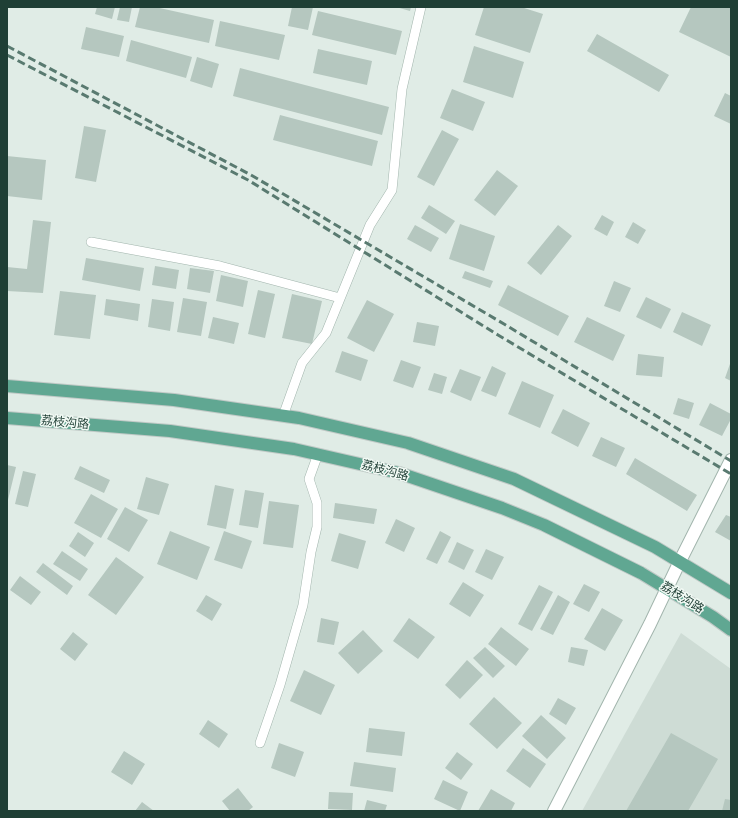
<!DOCTYPE html>
<html>
<head>
<meta charset="utf-8">
<style>
  body { margin:0 }
  #map { position:relative; width:738px; height:818px; overflow:hidden; background:#e0ece6; font-family:"Archivo Narrow",sans-serif }
  canvas { display:block }
  .frame { position:absolute; inset:0; border:8px solid #1f3f35; pointer-events:none }
</style>
</head>
<body>
<div id="map">
<canvas width="738" height="818"></canvas>
<div class="frame"></div>
</div>
<script>
const ctx = document.querySelector('canvas').getContext('2d');
ctx.lineJoin = 'round';
function fill(path, color) { ctx.fillStyle = color; ctx.fill(path, 'evenodd'); }
const shape = rows => new Path2D(rows.map(r => 'M' + r).join(''));
function stroke(path, color, width, dash) { ctx.strokeStyle = color; ctx.lineWidth = width; ctx.lineCap = dash ? 'butt' : 'round'; ctx.setLineDash(dash || []); ctx.stroke(path); }
function label(font, color, halo, rows, align = 'center') {
  ctx.font = font + ' "Archivo Narrow","Noto Sans SC",sans-serif'; ctx.lineWidth = 3; ctx.setLineDash([]); ctx.textBaseline = 'middle'; ctx.strokeStyle = halo; ctx.fillStyle = color; for (const [text, x, y, turn = 0] of rows) {
    ctx.save(); ctx.translate(x, y); ctx.rotate((+turn || 0) * Math.PI / 180); ctx.textAlign = isNaN(turn) ? turn : align; if (halo) ctx.strokeText(text, 0, 0); ctx.fillText(text, 0, 0); ctx.restore();
  }
}
fill(shape([
  [681,633,731,669,731,811,582,811]
]), '#cedcd5');
fill(shape([
  [97,7,115,7,112,19,95,14],
  [120,7,132,7,129,22,117,20],
  [140,7,155,7,214,20,209,43,135,27],
  [292,7,313,7,308,30,288,26],
  [396,7,411,7,410,11],
  [484,7,521,7,543,14,530,53,475,35],
  [691,7,731,7,731,57,679,32],
  [318,11,402,31,396,55,312,35],
  [220,21,285,35,279,60,215,46],
  [86,27,124,36,119,57,81,49],
  [597,34,669,75,659,92,587,51],
  [131,40,192,57,186,78,126,61],
  [474,46,524,62,513,98,463,82],
  [318,49,372,61,367,85,313,73],
  [197,57,219,64,212,88,190,81],
  [240,68,389,107,382,135,233,96],
  [452,89,485,102,473,131,440,118],
  [725,93,731,96,731,124,714,116],
  [280,115,378,141,372,166,273,140],
  [84,126,106,130,96,182,75,178],
  [442,130,459,139,434,186,417,177],
  [7,156,46,160,42,200,7,196],
  [497,170,518,186,495,216,474,200],
  [429,205,455,221,446,234,421,218],
  [602,215,614,222,607,236,594,229],
  [33,220,51,222,43,293,7,291,7,267,27,269],
  [633,222,646,230,638,244,625,237],
  [460,224,495,236,484,271,449,259],
  [415,225,439,238,431,252,407,239],
  [558,225,572,236,541,275,527,263],
  [86,258,144,268,140,291,82,280],
  [155,266,179,270,176,289,152,285],
  [190,268,214,271,210,293,187,289],
  [465,271,493,281,490,288,462,278],
  [221,275,248,281,243,307,216,301],
  [614,281,631,288,620,312,604,306],
  [508,285,569,316,558,336,498,305],
  [258,290,275,294,265,338,248,334],
  [60,291,96,295,90,339,54,335],
  [292,294,322,301,312,344,282,338],
  [646,297,671,309,661,329,636,317],
  [183,298,207,302,201,336,177,332],
  [106,299,140,304,138,321,104,315],
  [152,299,174,302,170,331,148,327],
  [367,300,394,314,374,352,347,338],
  [682,312,711,325,702,346,673,332],
  [213,317,239,323,234,344,208,338],
  [587,317,625,335,613,361,574,342],
  [417,322,439,326,435,346,413,342],
  [342,351,368,360,361,381,335,372],
  [638,354,664,357,662,377,636,375],
  [401,360,421,367,413,388,393,381],
  [731,361,731,381,725,378],
  [492,366,506,373,496,397,481,391],
  [460,369,481,377,471,401,450,392],
  [434,373,447,377,442,394,428,390],
  [522,381,554,395,540,428,508,414],
  [678,398,694,403,689,419,673,414],
  [710,403,731,414,731,419,722,436,699,425],
  [563,409,590,423,578,447,551,433],
  [601,437,625,448,616,467,592,456],
  [635,458,697,495,687,511,626,474],
  [7,465,16,467,8,500,7,500],
  [80,466,110,480,104,493,74,479],
  [23,471,36,474,28,507,15,504],
  [146,477,169,484,159,515,137,509],
  [215,485,234,489,226,529,207,525],
  [245,490,264,493,258,528,239,525],
  [91,494,118,509,101,538,74,523],
  [269,501,299,505,293,548,263,544],
  [335,503,377,509,374,524,333,518],
  [125,507,148,520,129,552,107,539],
  [726,515,731,517,731,541,715,532],
  [396,519,415,528,404,552,385,543],
  [170,531,210,547,197,580,157,564],
  [224,531,252,541,242,569,214,560],
  [440,531,451,537,437,564,426,559],
  [78,532,94,543,85,557,69,546],
  [339,533,366,541,358,569,331,561],
  [457,542,474,550,464,570,448,562],
  [486,549,504,557,492,580,475,572],
  [62,551,88,569,80,581,53,564],
  [116,557,144,577,116,615,88,595],
  [43,563,73,586,67,595,36,572],
  [20,576,41,592,31,605,10,590],
  [463,582,484,595,470,617,449,604],
  [584,584,600,592,589,612,573,604],
  [539,585,553,592,532,631,518,624],
  [206,595,222,604,212,621,196,611],
  [558,595,570,602,553,635,540,629],
  [602,608,623,620,605,651,584,639],
  [321,618,339,622,334,645,317,642],
  [409,618,435,637,418,659,393,641],
  [501,627,529,649,516,666,488,644],
  [363,630,383,651,358,674,338,653],
  [73,632,88,644,75,661,60,649],
  [485,647,505,666,493,678,473,658],
  [571,647,588,650,584,666,568,662],
  [467,660,483,675,460,699,445,685],
  [304,670,335,685,321,715,290,701],
  [494,697,522,723,497,749,469,724],
  [558,698,576,708,566,725,549,714],
  [541,715,566,738,547,759,522,736],
  [208,720,228,734,219,748,199,734],
  [369,728,405,732,402,756,366,752],
  [671,733,718,759,688,811,626,811],
  [279,743,304,752,295,777,271,768],
  [523,748,546,764,530,788,506,771],
  [124,751,145,764,132,785,111,772],
  [457,752,473,764,461,780,445,768],
  [354,762,396,768,393,792,350,786],
  [443,780,468,792,460,811,434,799],
  [238,788,253,807,248,811,230,811,222,801],
  [491,789,515,803,511,811,478,811],
  [329,792,353,793,352,810,328,809],
  [725,799,731,800,731,811,722,811],
  [367,800,387,805,385,811,364,811],
  [142,802,154,811,135,811]
]), '#b5c7bf');
const lane = shape([
  [91,242,220,266,340,298],
  [283,416,302,363,326,333,370,225,392,190,402,89,421,7],
  [260,743,280,685,303,605,311,552,317,527,317,503,309,479,318,454]
]);
const street = shape([
  [554,811,650,624,680,561,731,460]
]);
const primary = shape([
  [7,386,174,400,299,418,408,443,514,479,655,547,731,593],
  [7,418,170,431,294,449,399,473,502,508,544,525,641,573,713,617,731,630]
]);
stroke(lane, '#a2b5ad', 10);
stroke(street, '#a2b5ad', 14);
stroke(primary, '#c0c9c6', 14);
stroke(lane, '#fff', 9);
stroke(street, '#fff', 12);
stroke(primary, '#60a792', 12);
stroke(shape([
  [7,46,251,175,504,324,731,461],
  [7,55,248,180,498,335,731,474]
]), '#597a70', 3, [8, 4]);
label('12px', '#1f3f35', '#f1f9f4', [
  ["荔枝沟路",65,423,5],
  ["荔枝沟路",385,471,15],
  ["荔枝沟路",682,598,32]
]);
</script>
</body>
</html>
